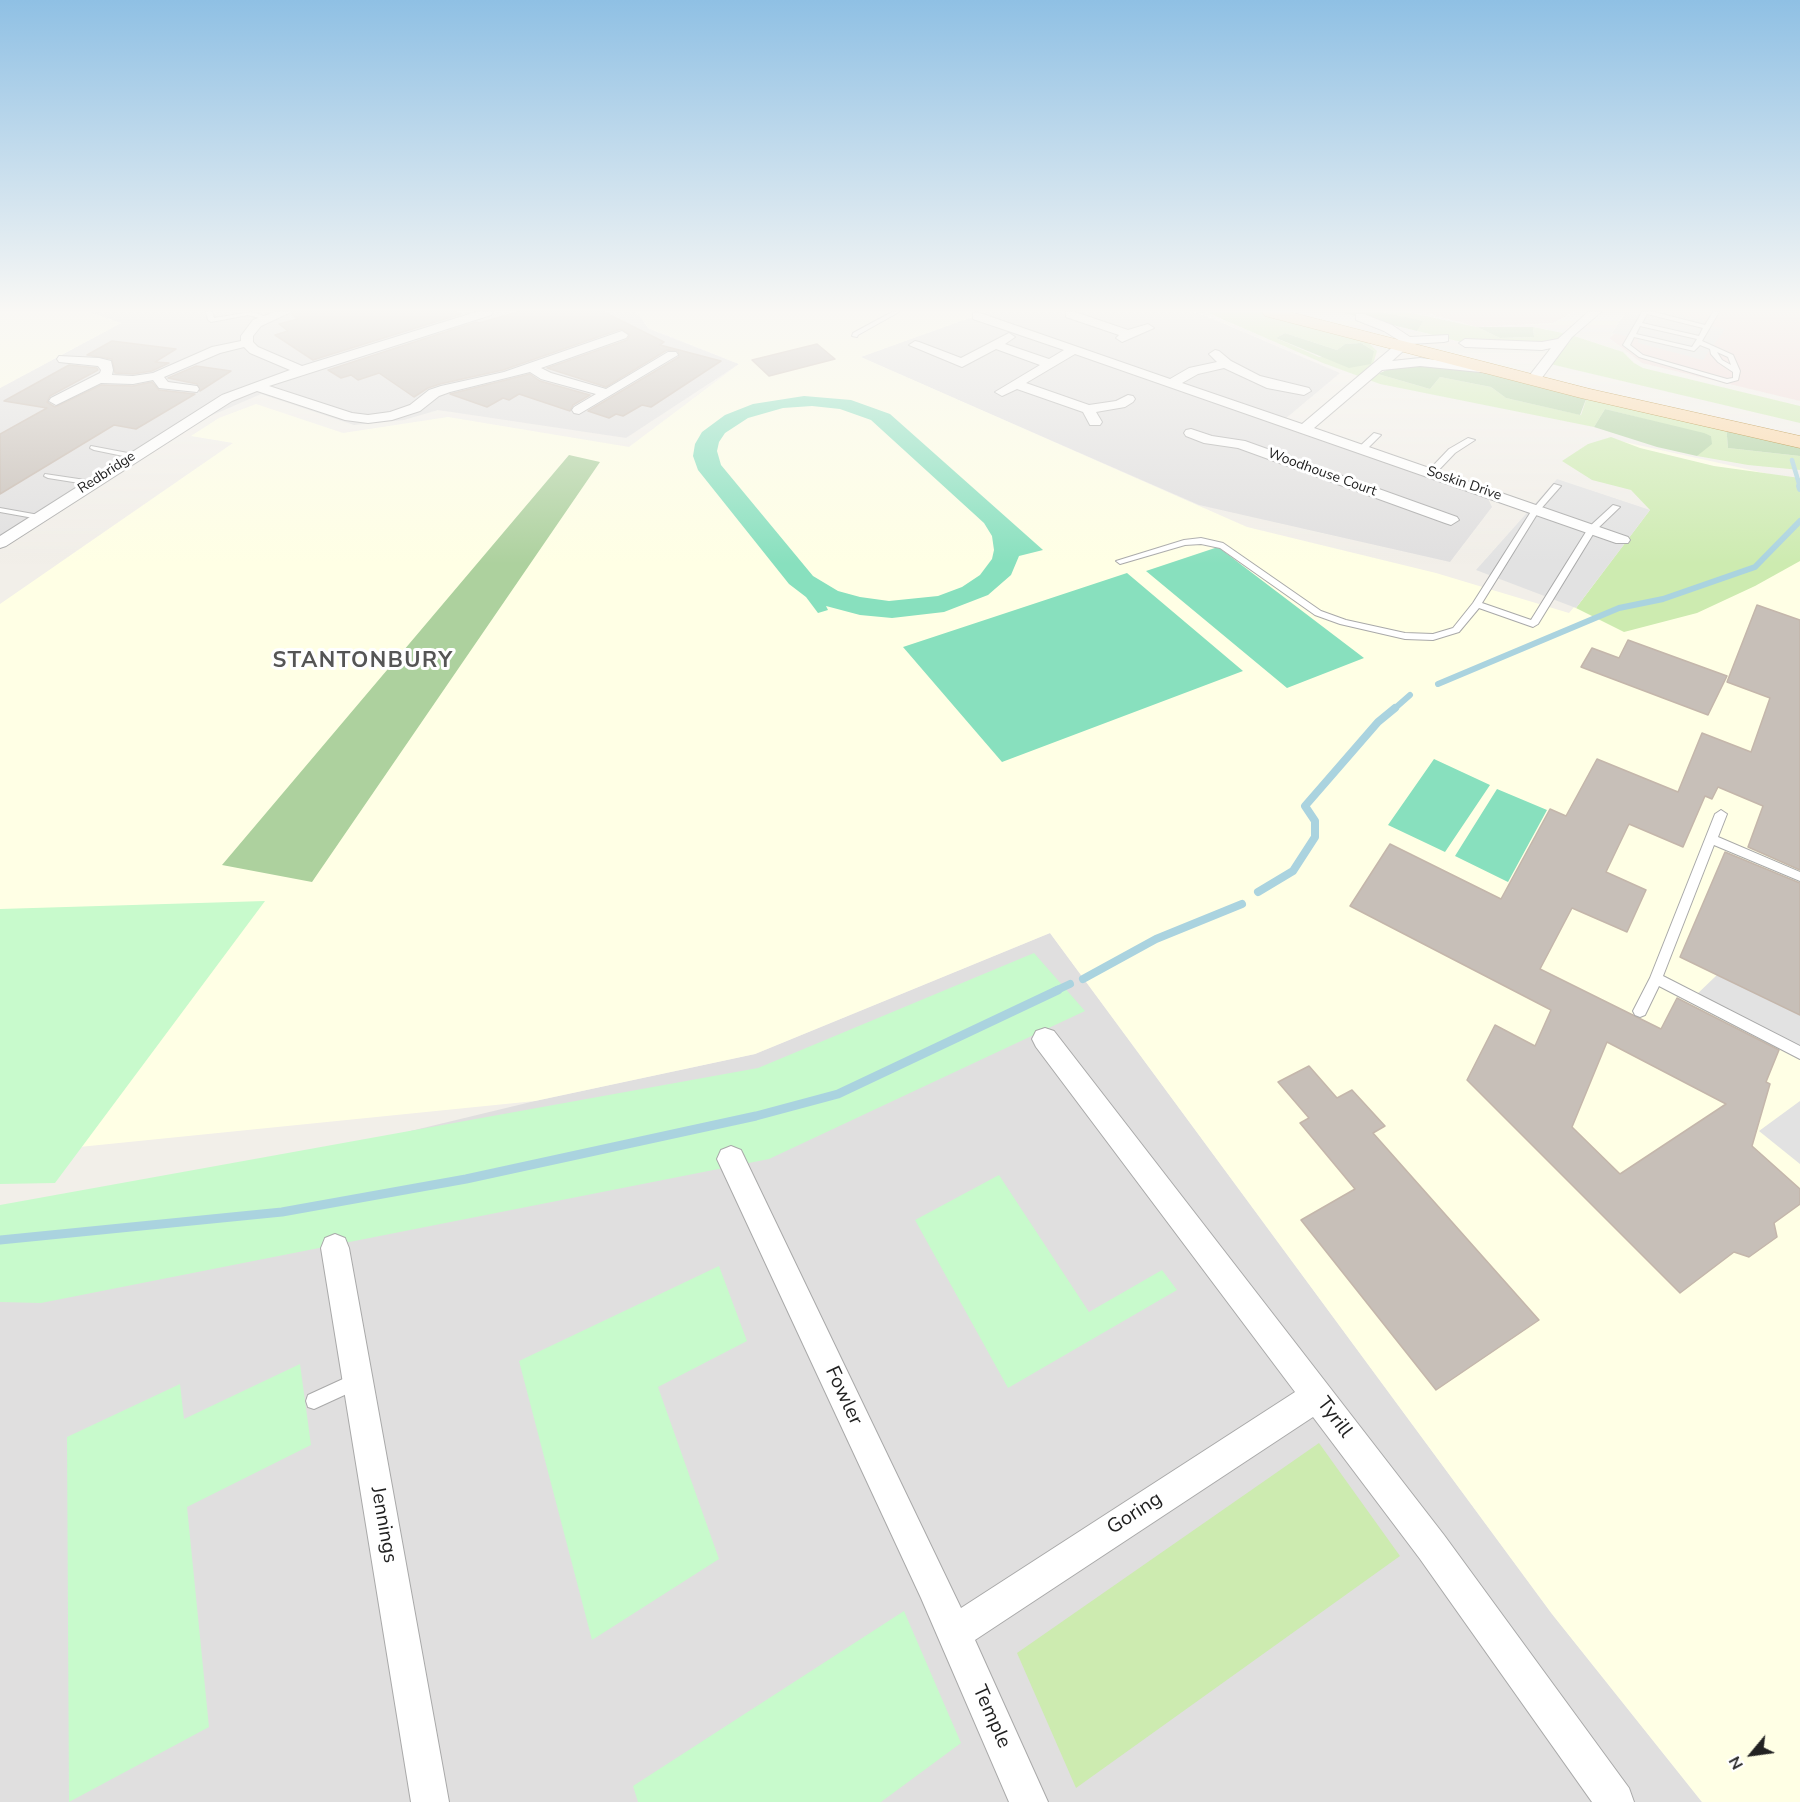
<!DOCTYPE html>
<html>
<head>
<meta charset="utf-8">
<style>
  body { margin:0 }
  #map { position:relative; width:1800px; height:1802px; overflow:hidden; background:#f2efe9; font-family:"Nunito Sans",sans-serif }
  canvas { display:block }
  .north { position:absolute; left:1722px; top:1724px; width:60px; height:60px; -webkit-text-stroke:4px #fff; paint-order:stroke; rotate:241deg; font-size:16px; font-weight:700; line-height:24px; text-align:center; color:#222 }
  .north::after { content:''; display:block; margin:auto; width:21px; height:27px; background:#222; clip-path:polygon(50% 0,100% 100%,50% 72%,0 100%) }
</style>
</head>
<body>
<div id="map">
<canvas width="1800" height="1802"></canvas>
<div class="north">N</div>
</div>
<script>
const ctx = document.querySelector('canvas').getContext('2d');
ctx.lineJoin = 'round';
function fill(path, color) { ctx.fillStyle = color; ctx.fill(path, 'evenodd'); }
const shape = rows => new Path2D(rows.map(r => 'M' + r).join(''));
function stroke(path, color, width, dash) { ctx.strokeStyle = color; ctx.lineWidth = width; ctx.lineCap = dash ? 'butt' : 'round'; ctx.setLineDash(dash || []); ctx.stroke(path); }
function label(font, color, halo, rows, align = 'center') {
  ctx.font = font + ' "Nunito Sans",sans-serif'; ctx.lineWidth = 6; ctx.setLineDash([]); ctx.textBaseline = 'middle'; ctx.strokeStyle = halo; ctx.fillStyle = color; for (const [text, x, y, turn = 0] of rows) {
    ctx.save(); ctx.translate(x, y); ctx.rotate((+turn || 0) * Math.PI / 180); ctx.textAlign = isNaN(turn) ? turn : align; if (halo) ctx.strokeText(text, 0, 0); ctx.fillText(text, 0, 0); ctx.restore();
  }
}
fill(shape([
  [90,312,636,312,649,329,739,364,626,438,438,410,404,420,354,425,261,394,208,417,0,549,0,388,121,323],
  [986,312,1193,312,1206,316,1340,373,1285,419,1483,488,1492,507,1450,562,1199,505,860,357],
  [1050,933,1552,1614,1702,1802,0,1802,0,1230,535,1101,755,1054]
]), '#e0dfdf');
fill(shape([
  [1423,312,1574,312,1553,323,1477,327],
  [1642,312,1800,312,1800,401,1642,363,1609,338]
]), '#f2dad9');
fill(shape([
  [0,312,89,312,121,323,0,388],
  [636,312,986,312,861,357,1247,527,1436,573,1569,613,1662,503,1620,441,1800,481,1800,1802,1702,1802,1552,1614,1050,933,755,1054,535,1101,0,1155,0,604,233,443,191,436,219,418,256,404,343,433,448,417,629,447,739,364,649,328]
]), '#ffffe5');
fill(shape([
  [1206,312,1265,312,1358,338,1370,344,1377,351,1373,364,1364,371,1366,379,1378,374,1430,389,1440,377,1491,387,1506,398,1581,415,1588,394,1726,425,1728,448,1800,456,1800,470,1748,465,1697,456,1711,436,1605,409,1594,427,1380,384,1323,363],
  [1285,333,1337,350,1345,344,1361,343,1374,351,1319,357,1276,338],
  [1383,312,1407,312,1477,327,1500,338,1534,337,1533,327,1568,334,1623,352,1634,363,1643,368,1800,406,1800,423,1546,363,1560,343,1465,343,1417,331,1422,321],
  [1611,437,1640,448,1714,466,1800,478,1800,561,1755,586,1697,613,1624,632,1576,608,1650,510,1631,490,1592,480,1562,461,1588,444],
  [1319,1443,1400,1556,1076,1788,1017,1653]
]), '#cdebb0');
fill(shape([
  [1339,312,1383,312,1423,321,1417,331],
  [1477,327,1533,327,1534,337,1500,338],
  [1285,333,1337,350,1345,344,1361,343,1374,351,1371,364,1349,368,1276,338],
  [1404,362,1455,365,1588,394,1580,415,1506,398,1491,387,1440,377,1430,389,1378,374],
  [1605,409,1704,433,1711,436,1712,444,1697,456,1657,447,1594,427],
  [1726,425,1800,442,1800,456,1728,448],
  [569,455,600,462,312,882,222,865]
]), '#add19e');
fill(shape([
  [265,901,55,1183,0,1184,0,909],
  [1034,953,1085,1011,769,1159,41,1303,0,1302,0,1205,758,1068],
  [999,1175,1089,1312,1162,1270,1177,1290,1008,1388,915,1220],
  [719,1266,747,1341,658,1387,719,1559,592,1640,519,1361],
  [300,1364,311,1445,187,1507,209,1727,69,1802,67,1437,180,1384,184,1419],
  [904,1611,961,1743,881,1802,638,1802,633,1786]
]), '#c8facc');
fill(shape([
  [804,396,851,400,890,414,1043,550,1019,556,1011,575,988,595,944,612,892,618,860,615,826,606,828,610,818,613,806,597,789,584,698,470,693,456,695,444,702,432,725,415,753,404],
  [812,406,840,409,871,420,984,523,992,536,994,550,992,559,980,575,962,587,938,596,889,601,860,597,838,591,813,576,721,465,717,451,719,442,725,433,748,418,783,408],
  [1218,547,1364,658,1287,688,1146,571],
  [1127,573,1243,671,1002,762,903,647],
  [1434,759,1490,785,1445,852,1388,825],
  [1497,789,1547,810,1508,882,1455,856]
]), '#88e0be');
fill(shape([
  [1656,312,1668,312,1704,320,1704,324,1725,329,1703,360,1638,343,1638,339,1612,333,1625,313,1649,316],
  [1557,479,1650,510,1576,608,1476,570],
  [1717,975,1800,1015,1800,1053,1693,998],
  [1800,1101,1800,1164,1759,1131]
]), '#e2e2e2');
stroke(shape([
  [1792,460,1800,487]
]), '#aad3df', 4.5);
stroke(shape([
  [1799,486,1800,489],
  [1438,684,1619,608,1663,599,1755,567,1800,521],
  [1393,710,1410,695]
]), '#aad3df', 6);
stroke(shape([
  [1258,892,1293,871,1315,837,1315,821,1305,806,1378,722,1395,708],
  [1083,979,1156,939,1242,904],
  [1055,991,1070,984]
]), '#aad3df', 8);
stroke(shape([
  [0,1240,282,1212,466,1179,756,1116,838,1094,1058,990]
]), '#aad3df', 9);
const building = shape([
  [293,312,456,312,461,314,313,360,275,335,288,331,279,324,298,319,292,314,293,312],
  [517,312,604,312,664,342,660,345,721,361,651,407,642,405,623,416,616,414,609,418,588,411,679,357,678,351,667,350,606,387,547,368,627,340,630,335,621,329,503,370,440,384,428,388,414,397,379,373,358,380,351,375,341,378,328,370,476,322,479,323,517,312],
  [112,341,176,349,155,362,169,363,152,371,133,374,115,373,112,359,87,355,112,341],
  [817,344,835,359,769,376,752,360,817,344],
  [69,365,97,368,98,370,50,396,47,402,55,407,101,385,133,386,152,382,159,390,195,394,136,429,114,425,0,494,0,434,47,408,4,401,69,365],
  [196,366,231,371,200,391,197,384,168,378,196,366],
  [530,374,540,381,590,395,573,405,570,411,519,394,509,400,503,398,487,407,450,394,530,374],
  [1757,605,1800,620,1800,870,1748,847,1763,806,1718,787,1712,799,1705,796,1683,847,1629,824,1606,872,1646,890,1627,932,1572,908,1540,969,1661,1029,1677,998,1779,1050,1766,1082,1770,1084,1752,1146,1800,1189,1800,1204,1774,1223,1777,1237,1749,1257,1734,1252,1680,1293,1467,1080,1495,1025,1535,1046,1551,1010,1350,906,1390,844,1501,899,1550,809,1566,816,1597,759,1678,792,1702,733,1751,752,1770,698,1727,682,1757,605],
  [1607,1042,1726,1104,1620,1174,1572,1127,1607,1042],
  [1628,640,1727,676,1708,715,1581,667,1592,648,1619,658,1628,640],
  [1725,852,1800,883,1800,1015,1680,957,1725,852],
  [1309,1066,1337,1098,1352,1090,1385,1126,1373,1133,1539,1320,1436,1390,1301,1220,1355,1189,1300,1123,1309,1118,1278,1082,1309,1066]
]);
fill(building, '#c7bfb8');
stroke(building, '#c4b6ab', 1.5);
const lane = shape([
  [206,312,212,312,214,318,252,312,270,318,267,320,248,315,211,322,208,320,206,312],
  [892,312,899,312,858,335,857,337,852,336,853,333,892,312],
  [1642,312,1654,312,1705,325,1713,312,1719,312,1702,341,1733,355,1740,371,1738,380,1727,383,1639,357,1623,345,1642,312],
  [1647,314,1703,328,1699,336,1642,323,1647,314],
  [1640,326,1697,339,1692,347,1636,334,1640,326],
  [1634,337,1694,351,1700,345,1710,349,1711,354,1718,362,1733,372,1733,378,1727,379,1643,355,1630,345,1634,337],
  [1717,352,1728,357,1731,365,1722,360,1717,352],
  [1374,433,1381,435,1365,451,1359,451,1359,447,1374,433],
  [1468,438,1475,440,1455,453,1434,475,1428,475,1428,471,1449,449,1468,438],
  [91,446,133,454,137,456,133,458,94,450,90,448,91,446],
  [45,474,92,481,96,483,92,485,48,478,44,476,45,474],
  [1554,484,1561,486,1539,511,1482,603,1531,620,1589,527,1613,505,1620,507,1595,531,1538,624,1533,627,1479,608,1459,632,1433,640,1405,639,1340,624,1315,615,1220,548,1201,544,1185,545,1120,564,1116,561,1184,540,1201,538,1223,543,1321,611,1346,620,1405,633,1433,634,1453,628,1473,603,1532,510,1554,484],
  [0,508,39,515,43,517,39,519,0,512,0,508],
  [1721,810,1727,814,1718,837,1800,872,1800,881,1714,845,1663,976,1800,1046,1800,1059,1659,986,1645,1015,1640,1017,1635,1015,1633,1011,1650,978,1715,814,1721,810],
  [356,1373,362,1375,364,1381,362,1387,314,1409,308,1407,306,1401,308,1395,356,1373]
]);
const street = shape([
  [275,312,291,312,261,326,253,336,253,342,258,347,302,366,476,312,493,312,491,315,269,386,352,413,368,415,390,412,410,405,429,390,441,386,504,372,622,331,628,335,626,338,541,368,551,373,606,389,668,352,676,352,678,355,579,414,574,413,572,410,574,407,596,394,541,379,530,372,450,392,439,396,420,411,392,420,368,423,345,420,257,391,232,401,6,546,0,548,0,536,222,395,290,370,250,353,244,347,220,353,164,377,168,382,197,386,199,389,197,392,159,388,153,380,133,384,101,383,56,405,49,401,51,398,100,373,101,370,98,366,59,362,57,359,59,356,99,358,111,361,113,370,112,375,133,376,153,373,212,347,241,341,241,336,253,320,275,312],
  [977,312,1170,379,1189,368,1217,362,1209,354,1215,350,1219,351,1231,361,1260,376,1309,388,1311,391,1304,395,1267,388,1224,368,1198,374,1182,383,1302,424,1400,341,1384,331,1356,320,1356,314,1364,314,1392,325,1410,337,1448,335,1448,341,1444,342,1411,344,1392,361,1420,358,1485,366,1491,370,1490,373,1420,366,1382,370,1314,428,1628,537,1630,540,1628,543,1616,543,1075,354,1026,383,1089,405,1116,401,1128,395,1133,396,1135,399,1133,402,1125,407,1096,412,1102,422,1100,425,1090,425,1083,412,1017,389,1002,396,995,392,1040,365,996,349,962,367,909,345,915,341,919,342,961,358,1009,333,1015,337,1005,344,1049,359,1064,350,973,319,973,313,977,312],
  [1066,312,1075,312,1128,330,1148,324,1154,328,1122,342,1116,338,1119,335,1066,317,1066,312],
  [1588,312,1601,312,1572,337,1538,383,1533,384,1526,380,1551,348,1542,350,1465,347,1459,343,1465,339,1542,342,1558,339,1588,312],
  [1191,429,1212,436,1245,441,1457,517,1459,520,1451,525,1445,523,1238,448,1204,443,1186,436,1184,433,1186,430,1191,429],
  [1045,1028,1054,1031,1444,1535,1629,1788,1634,1802,1592,1802,1420,1559,1313,1417,975,1640,1048,1802,1009,1802,921,1598,717,1159,721,1150,731,1146,741,1150,961,1608,1295,1392,1036,1047,1032,1039,1036,1031,1045,1028],
  [335,1234,345,1238,349,1248,449,1802,411,1802,321,1248,325,1238,335,1234]
]);
const primary = shape([
  [1262,312,1290,312,1590,389,1800,436,1800,448,1581,398,1265,316,1262,312]
]);
stroke(lane, '#a9a9a9', 2);
stroke(street, '#a9a9a9', 2);
stroke(primary, '#a06b00', 1);
fill(lane, '#fff');
fill(street, '#fff');
fill(primary, '#fcd6a4');
const sky = ctx.createLinearGradient(0, 0, 0, 564);
sky.addColorStop(0, '#8fc0e4');
sky.addColorStop(0.55, '#f9f8f5');
sky.addColorStop(1, '#f9f8f500');
ctx.fillStyle = sky;
ctx.fillRect(0, 0, 1800, 564);
label('14px', '#222', '#fff', [
  ["Redbridge",107,473,-33],
  ["Woodhouse Court",1322,473,20],
  ["Soskin Drive",1464,484,19]
]);
label('20px', '#222', '#fff', [
  ["Fowler",843,1396,65],
  ["Tyrill",1334,1418,53],
  ["Goring",1135,1514,-33],
  ["Jennings",383,1525,80],
  ["Temple",991,1717,66]
]);
ctx.letterSpacing = '1.5px';
label('bold 22px', '#555', '#fff', [
  ["STANTONBURY",363,662]
]);
ctx.letterSpacing = '0px';
</script>
</body>
</html>
